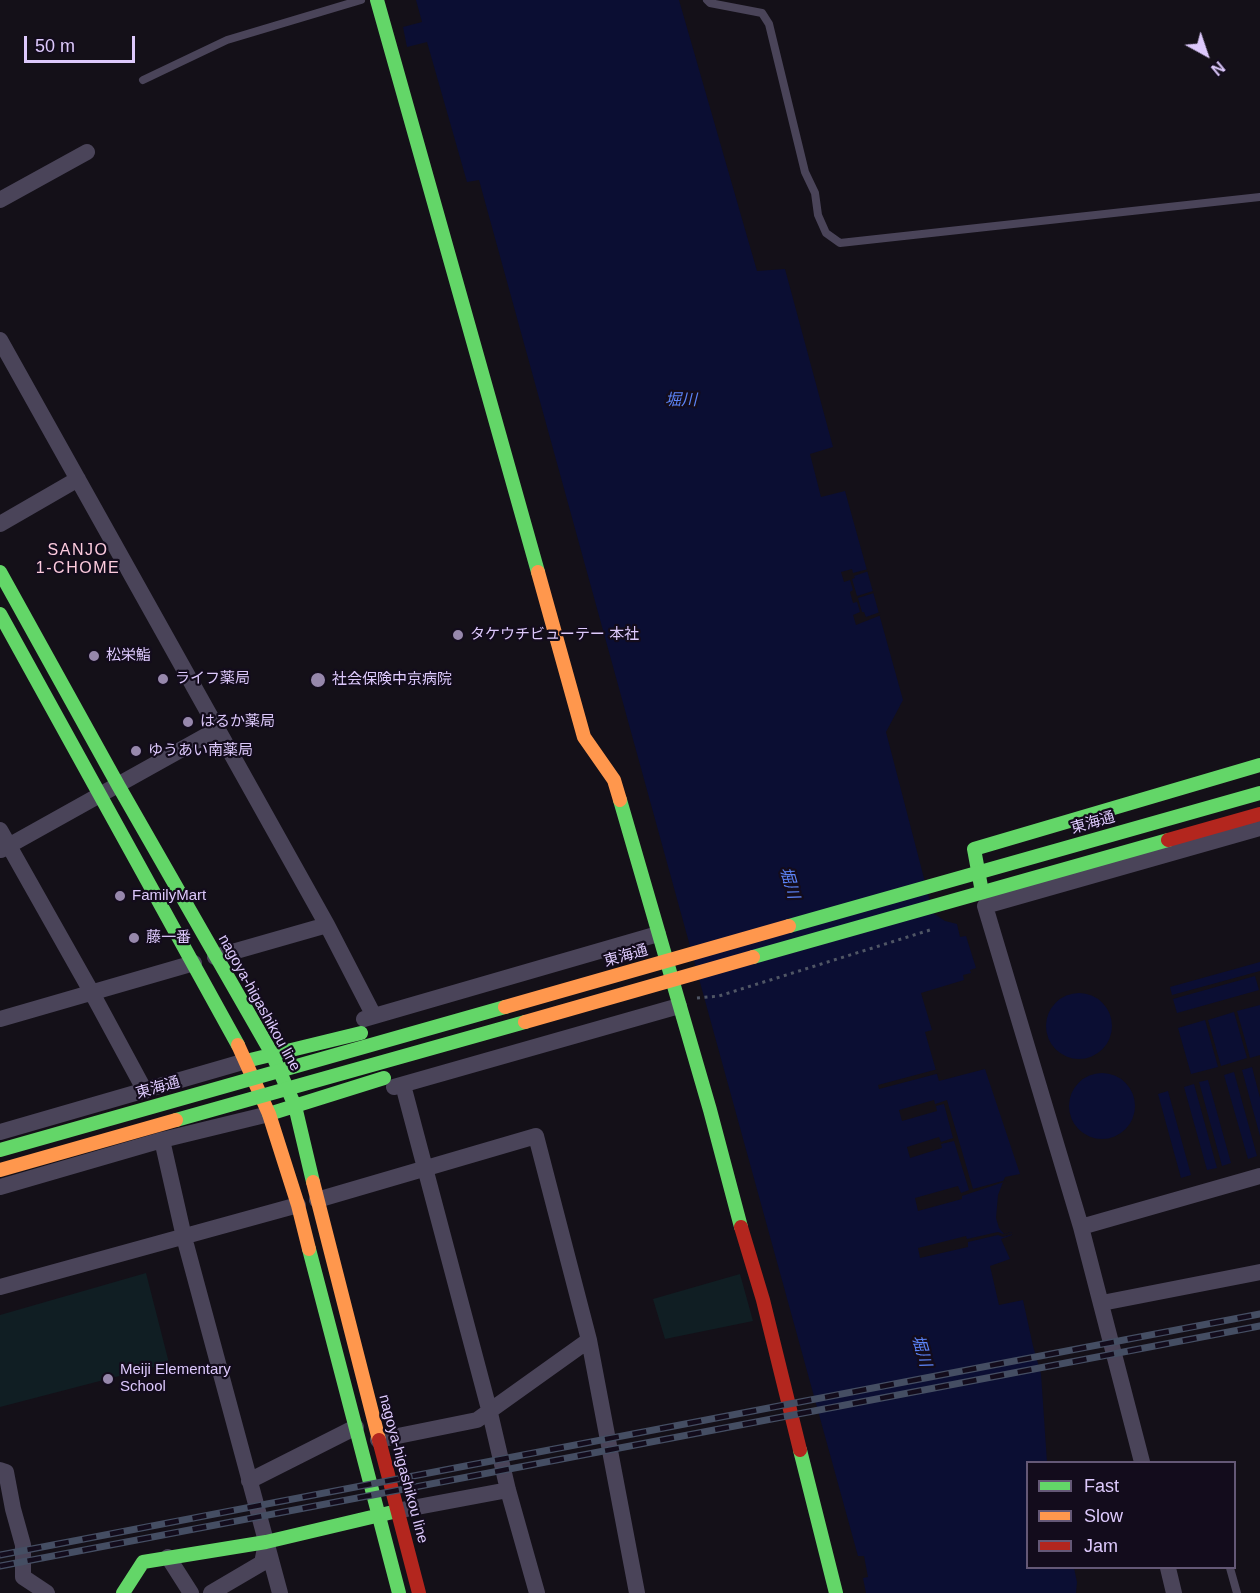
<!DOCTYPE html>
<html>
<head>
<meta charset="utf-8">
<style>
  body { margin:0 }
  #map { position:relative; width:1260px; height:1593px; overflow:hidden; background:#141018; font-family:Arial,sans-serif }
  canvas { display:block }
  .legend { position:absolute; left:1026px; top:1461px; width:210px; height:108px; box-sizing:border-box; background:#130c1c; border:2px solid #645876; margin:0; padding:8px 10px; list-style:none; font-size:18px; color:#ddc9fc }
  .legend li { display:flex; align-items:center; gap:12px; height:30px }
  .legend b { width:30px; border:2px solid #645876 }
  .north { position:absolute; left:1176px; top:24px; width:60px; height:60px; -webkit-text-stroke:4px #130c1c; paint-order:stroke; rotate:140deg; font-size:16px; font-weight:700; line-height:24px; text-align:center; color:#ddc9fc }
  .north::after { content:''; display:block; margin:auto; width:21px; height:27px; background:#ddc9fc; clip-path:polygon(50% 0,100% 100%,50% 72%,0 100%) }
  .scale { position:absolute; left:24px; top:36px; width:111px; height:27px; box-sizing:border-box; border:3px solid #ddc9fc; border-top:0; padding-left:8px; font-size:18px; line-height:21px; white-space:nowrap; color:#ddc9fc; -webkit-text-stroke:4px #130c1c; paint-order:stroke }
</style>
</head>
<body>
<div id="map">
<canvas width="1260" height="1593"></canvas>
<ul class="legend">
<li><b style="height:8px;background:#63d668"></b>Fast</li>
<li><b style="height:8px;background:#ff974d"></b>Slow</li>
<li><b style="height:8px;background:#b3261e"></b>Jam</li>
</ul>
<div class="north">N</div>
<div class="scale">50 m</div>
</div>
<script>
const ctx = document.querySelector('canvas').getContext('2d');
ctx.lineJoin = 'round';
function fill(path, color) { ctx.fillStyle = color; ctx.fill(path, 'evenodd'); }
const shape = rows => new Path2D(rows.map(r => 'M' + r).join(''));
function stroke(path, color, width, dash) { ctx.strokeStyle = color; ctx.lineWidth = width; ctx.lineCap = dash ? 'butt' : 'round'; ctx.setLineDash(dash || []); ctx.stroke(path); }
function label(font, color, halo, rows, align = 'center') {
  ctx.font = font + ' Arial,"Noto Sans JP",sans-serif'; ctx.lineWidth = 4.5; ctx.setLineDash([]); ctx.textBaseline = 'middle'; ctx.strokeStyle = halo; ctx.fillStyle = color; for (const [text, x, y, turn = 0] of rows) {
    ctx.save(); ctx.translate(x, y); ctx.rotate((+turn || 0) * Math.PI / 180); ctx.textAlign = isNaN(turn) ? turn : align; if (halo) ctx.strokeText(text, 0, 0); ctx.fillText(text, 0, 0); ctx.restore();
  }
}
fill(shape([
  [146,1273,169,1363,0,1407,0,1315],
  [740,1274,753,1321,665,1339,653,1299]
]), '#101e23');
fill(shape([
  [416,0,679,0,757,271,785,269,833,447,810,454,821,497,845,491,903,700,886,732,933,913,945,921,957,924,960,937,966,936,976,968,970,970,971,973,963,975,964,980,921,993,932,1030,925,1032,939,1081,985,1069,1020,1174,1005,1177,998,1195,996,1218,999,1228,1004,1234,1012,1232,1012,1235,1001,1239,1010,1259,990,1266,999,1305,1023,1300,1033,1346,1041,1374,1047,1462,1028,1462,1028,1568,1074,1568,1077,1582,1076,1593,866,1593,863,1578,868,1577,864,1556,858,1556,479,180,467,182,427,42,407,47,403,27,422,22],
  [1260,962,1260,971,1172,995,1170,987],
  [1255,976,1259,990,1177,1013,1173,999],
  '1046 1026a33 33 0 1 1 66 0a33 33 0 1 1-66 0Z',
  [1260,1005,1260,1055,1250,1058,1237,1011],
  [1234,1012,1247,1058,1221,1066,1208,1020],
  [1205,1020,1218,1067,1191,1074,1178,1028],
  [1252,1067,1260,1098,1260,1136,1242,1070],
  [1234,1072,1257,1156,1248,1159,1224,1075],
  '1069 1106a33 33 0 1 1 66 0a33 33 0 1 1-66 0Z',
  [1208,1080,1231,1163,1222,1166,1199,1082],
  [1194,1084,1217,1168,1207,1170,1184,1087],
  [1168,1091,1191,1175,1181,1178,1158,1094]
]), '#0b0e33');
fill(shape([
  [852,569,853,573,868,569,869,571,854,576,855,578,852,579,857,596,873,591,874,593,858,598,862,612,864,612,866,617,880,612,881,615,856,625,853,615,860,612,857,602,853,603,850,592,853,590,850,580,844,582,841,572],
  [938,1069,940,1073,879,1089,878,1085],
  [934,1100,935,1104,947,1100,973,1189,1006,1180,1007,1181,962,1196,962,1199,918,1211,915,1198,958,1186,961,1193,969,1190,954,1141,941,1144,942,1148,910,1158,907,1147,939,1137,941,1142,953,1138,944,1104,936,1106,937,1111,902,1121,899,1110],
  [998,1232,1003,1234,1013,1232,1013,1234,1003,1237,998,1235,968,1242,968,1247,920,1258,918,1248,966,1236,967,1239]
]), '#141018');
stroke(shape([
  [697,998,719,996,930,930]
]), '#505665', 3, [3, 4.5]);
stroke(shape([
  [707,0,710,3,762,13,769,24,805,172,815,193,818,215,826,233,840,243,1260,197],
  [143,80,227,40,361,0],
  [1230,1568,1237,1593]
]), '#4a4459', 8);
stroke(shape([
  [0,200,87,152],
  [0,340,327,925,374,1016],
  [0,524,78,479],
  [0,830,92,993,145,1091],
  [1,850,218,729],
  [215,957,327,925],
  [0,1019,194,963],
  [364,1019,658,934],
  [403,1085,490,1413,508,1490,537,1593],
  [394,1087,679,1006],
  [0,1132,246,1061],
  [162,1140,184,1237,280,1593],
  [0,1187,162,1140,269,1114],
  [317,1200,536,1136,589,1340,637,1593],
  [1081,1227,1260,1176],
  [0,1287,298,1205],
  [1102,1303,1260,1272],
  [378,1440,477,1420,589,1340],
  [1142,1462,1081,1227,985,906,1260,828],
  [0,1470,6,1472,13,1509,23,1545,23,1577,47,1593],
  [249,1481,356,1427],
  [396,1511,508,1490],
  [168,1557,191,1593],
  [1168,1568,1174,1593],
  [211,1593,262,1563,266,1543]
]), '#4a4459', 16);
stroke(shape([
  [377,0,538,572],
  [0,572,118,785,272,1054,295,1106,313,1182],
  [0,614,238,1045],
  [620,800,710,1110,741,1227],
  [982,892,974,849,1260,765],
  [246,1061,361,1033],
  [269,1114,384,1078],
  [309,1249,399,1593],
  [800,1450,836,1593],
  [123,1593,143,1562,266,1542,393,1512]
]), '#63d668', 14);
stroke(shape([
  [538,572,584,737,614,780,620,800],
  [238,1045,269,1114,298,1205,309,1249],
  [313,1182,379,1440]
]), '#ff974d', 14);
stroke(shape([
  [741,1227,763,1300,800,1450],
  [379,1440,419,1593]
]), '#b3261e', 14);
const rail = shape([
  [0,1555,1260,1314],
  [0,1566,1260,1326]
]);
stroke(rail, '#454e63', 7);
stroke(rail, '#130c1c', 4.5, [14]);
stroke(shape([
  [789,926,1260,793],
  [753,957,1168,840],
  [176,1120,525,1022],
  [0,1150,505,1007]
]), '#63d668', 14);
stroke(shape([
  [505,1007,789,926],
  [525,1022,753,957],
  [0,1170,176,1120]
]), '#ff974d', 14);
stroke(shape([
  [1168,840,1260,814]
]), '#b3261e', 14);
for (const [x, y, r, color] of [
  [458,635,6,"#9788ac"],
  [94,656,6,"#9788ac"],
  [163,679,6,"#9788ac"],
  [318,680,8,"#9788ac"],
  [188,722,6,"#9788ac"],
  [136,751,6,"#9788ac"],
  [120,896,6,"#9788ac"],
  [134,938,6,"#9788ac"],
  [108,1379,6,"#9788ac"]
]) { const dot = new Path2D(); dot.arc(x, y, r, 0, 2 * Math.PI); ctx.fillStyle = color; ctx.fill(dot); stroke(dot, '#130c1c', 2); }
label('15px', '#ddc9fc', '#130c1c', [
  ["タケウチビューテー 本社",470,635],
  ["松栄鮨",106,656],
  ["ライフ薬局",175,679],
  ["社会保険中京病院",332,680],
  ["はるか薬局",200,722],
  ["ゆうあい南薬局",148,751],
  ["FamilyMart",132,896],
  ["藤一番",146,938],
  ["Meiji Elementary",120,1370],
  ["School",120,1387]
], 'left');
label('15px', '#ddc9fc', '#130c1c', [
  ["東海通",1093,823,-16],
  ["東海通",626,956,-16],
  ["nagoya-higashikou line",259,1003,61],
  ["東海通",158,1088,-16],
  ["nagoya-higashikou line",403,1469,75]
]);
label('italic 16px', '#5c84f7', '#130c1c', [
  ["堀川",681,401],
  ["堀川",789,883,74],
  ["堀川",921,1351,74]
]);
ctx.letterSpacing = '1.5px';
label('16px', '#fccbdd', '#130c1c', [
  ["SANJO",78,551],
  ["1-CHOME",78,569]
]);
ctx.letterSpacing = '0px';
</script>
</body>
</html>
